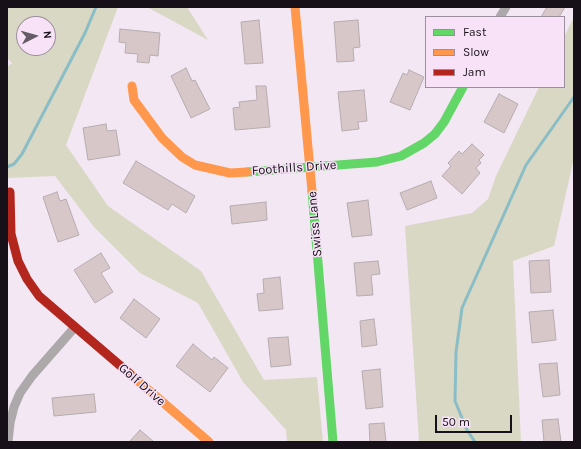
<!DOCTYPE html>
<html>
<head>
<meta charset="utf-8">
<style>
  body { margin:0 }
  #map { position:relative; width:581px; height:449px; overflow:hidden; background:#f3e7f3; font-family:Karla,sans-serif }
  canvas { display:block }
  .frame { position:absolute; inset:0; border:8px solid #171018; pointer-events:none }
  .legend { position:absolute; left:425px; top:16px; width:140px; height:72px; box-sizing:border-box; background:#f7e2f8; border:1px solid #9d8e9e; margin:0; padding:5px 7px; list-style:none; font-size:12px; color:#171018 }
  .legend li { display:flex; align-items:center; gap:8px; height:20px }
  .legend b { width:20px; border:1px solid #9d8e9e }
  .north { position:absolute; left:16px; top:16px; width:40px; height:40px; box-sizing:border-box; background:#f7e2f8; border:1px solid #9d8e9e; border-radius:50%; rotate:84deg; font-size:11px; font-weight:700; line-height:16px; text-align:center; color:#171018 }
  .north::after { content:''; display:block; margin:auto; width:14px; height:18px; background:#645b65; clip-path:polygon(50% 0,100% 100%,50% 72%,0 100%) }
  .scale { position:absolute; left:435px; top:415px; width:77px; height:18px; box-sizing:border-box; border:2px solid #171018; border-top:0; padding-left:5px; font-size:12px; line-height:14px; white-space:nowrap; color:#171018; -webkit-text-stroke:3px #f7e2f8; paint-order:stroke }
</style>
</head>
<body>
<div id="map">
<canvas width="581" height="449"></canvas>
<div class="frame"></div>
<ul class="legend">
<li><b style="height:5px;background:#63d668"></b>Fast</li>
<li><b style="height:5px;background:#ff974d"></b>Slow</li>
<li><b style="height:5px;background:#b3261e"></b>Jam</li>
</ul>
<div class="north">N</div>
<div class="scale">50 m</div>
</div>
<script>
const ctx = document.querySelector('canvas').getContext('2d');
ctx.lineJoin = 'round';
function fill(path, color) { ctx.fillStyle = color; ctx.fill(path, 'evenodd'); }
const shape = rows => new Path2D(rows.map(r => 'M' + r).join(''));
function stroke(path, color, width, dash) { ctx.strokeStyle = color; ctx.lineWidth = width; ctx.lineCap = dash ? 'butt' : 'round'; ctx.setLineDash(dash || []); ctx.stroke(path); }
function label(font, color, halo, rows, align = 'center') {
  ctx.font = font + ' Karla,sans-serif'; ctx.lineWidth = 3; ctx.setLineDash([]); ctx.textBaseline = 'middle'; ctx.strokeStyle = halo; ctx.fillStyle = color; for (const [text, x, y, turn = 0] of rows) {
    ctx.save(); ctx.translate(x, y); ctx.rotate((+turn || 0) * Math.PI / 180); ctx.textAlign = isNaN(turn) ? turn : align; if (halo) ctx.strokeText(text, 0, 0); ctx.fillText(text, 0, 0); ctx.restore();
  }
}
fill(shape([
  [7,7,118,7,66,145,108,206,201,271,264,380,317,377,323,442,287,442,286,430,243,382,198,303,140,273,94,227,55,176,7,178,7,67,12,63,7,58],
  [24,24,48,24,48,48,24,48],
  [147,7,187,7,208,40],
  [574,17,574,158,554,246,513,261,521,442,419,442,405,226,472,213,488,199,496,176,539,87,564,87,564,37]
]), '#d9d8c4');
stroke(shape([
  [7,167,14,164,22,154,85,33,96,7],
  [475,442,467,430,455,401,456,352,462,308,526,165,574,97]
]), '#8abdc5', 3);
const building = shape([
  [547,7,565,7,559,17,541,17,547,7],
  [259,20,263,63,245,64,241,22,259,20],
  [358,20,360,47,353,48,354,61,337,62,334,22,358,20],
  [120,29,160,33,158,56,150,55,149,63,137,62,138,54,125,53,126,43,119,42,120,29],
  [186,68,192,81,195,80,210,109,191,118,171,76,186,68],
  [409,70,424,77,410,110,390,102,403,73,407,75,409,70],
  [256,86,266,86,270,127,235,130,233,108,240,107,239,102,257,100,256,86],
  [364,90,367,121,358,122,359,129,342,131,338,92,364,90],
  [499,94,518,104,504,133,484,122,499,94],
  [106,124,107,131,116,130,120,155,88,160,83,128,106,124],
  [472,144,484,155,479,160,481,163,476,168,480,173,462,194,442,176,451,166,448,163,459,151,462,154,472,144],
  [136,161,195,196,186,213,172,204,168,210,123,183,136,161],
  [431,181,437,198,407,210,400,193,431,181],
  [57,192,60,201,66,199,79,235,58,242,43,197,57,192],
  [368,200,372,235,352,237,347,203,368,200],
  [266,202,267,220,232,224,230,206,266,202],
  [101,253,110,268,101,273,113,292,95,303,74,270,101,253],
  [549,260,551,292,531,293,529,261,549,260],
  [378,261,380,274,371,275,373,295,357,296,354,263,378,261],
  [280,277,283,309,259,311,257,294,264,293,263,279,280,277],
  [134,299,160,319,146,338,120,318,134,299],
  [553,310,556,340,532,343,529,312,553,310],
  [374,319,377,345,362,347,360,321,374,319],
  [288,337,291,365,271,367,268,338,288,337],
  [193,344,212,360,214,357,228,368,210,392,176,366,193,344],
  [557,363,560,395,543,397,539,364,557,363],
  [380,369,383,407,366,409,362,371,380,369],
  [94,394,96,412,54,416,52,398,94,394],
  [558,419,561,442,544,442,542,420,558,419],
  [384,423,386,442,370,442,369,424,384,423],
  [140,430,154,442,129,442,140,430]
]);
fill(building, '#d8c7c9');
stroke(building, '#b6acaf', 1);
stroke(shape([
  [500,17,506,7],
  [8,442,10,423,14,407,20,393,32,376,75,327]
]), '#ada8a9', 9);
stroke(shape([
  [247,172,377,162,401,156,424,143,435,134,444,122,463,87],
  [312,191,333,442]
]), '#63d668', 9);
stroke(shape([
  [295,7,312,191],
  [132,86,134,100,162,138,182,157,195,165,230,173,247,172],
  [130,374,209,442]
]), '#ff974d', 9);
stroke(shape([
  [10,192,11,234,18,261,27,279,39,296,130,374]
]), '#b3261e', 9);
label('13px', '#171018', '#f7e2f8', [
  ["Foothills Drive",294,168,-4],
  ["Swiss Lane",315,224,-95],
  ["Golf Drive",142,385,41]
]);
</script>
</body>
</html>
